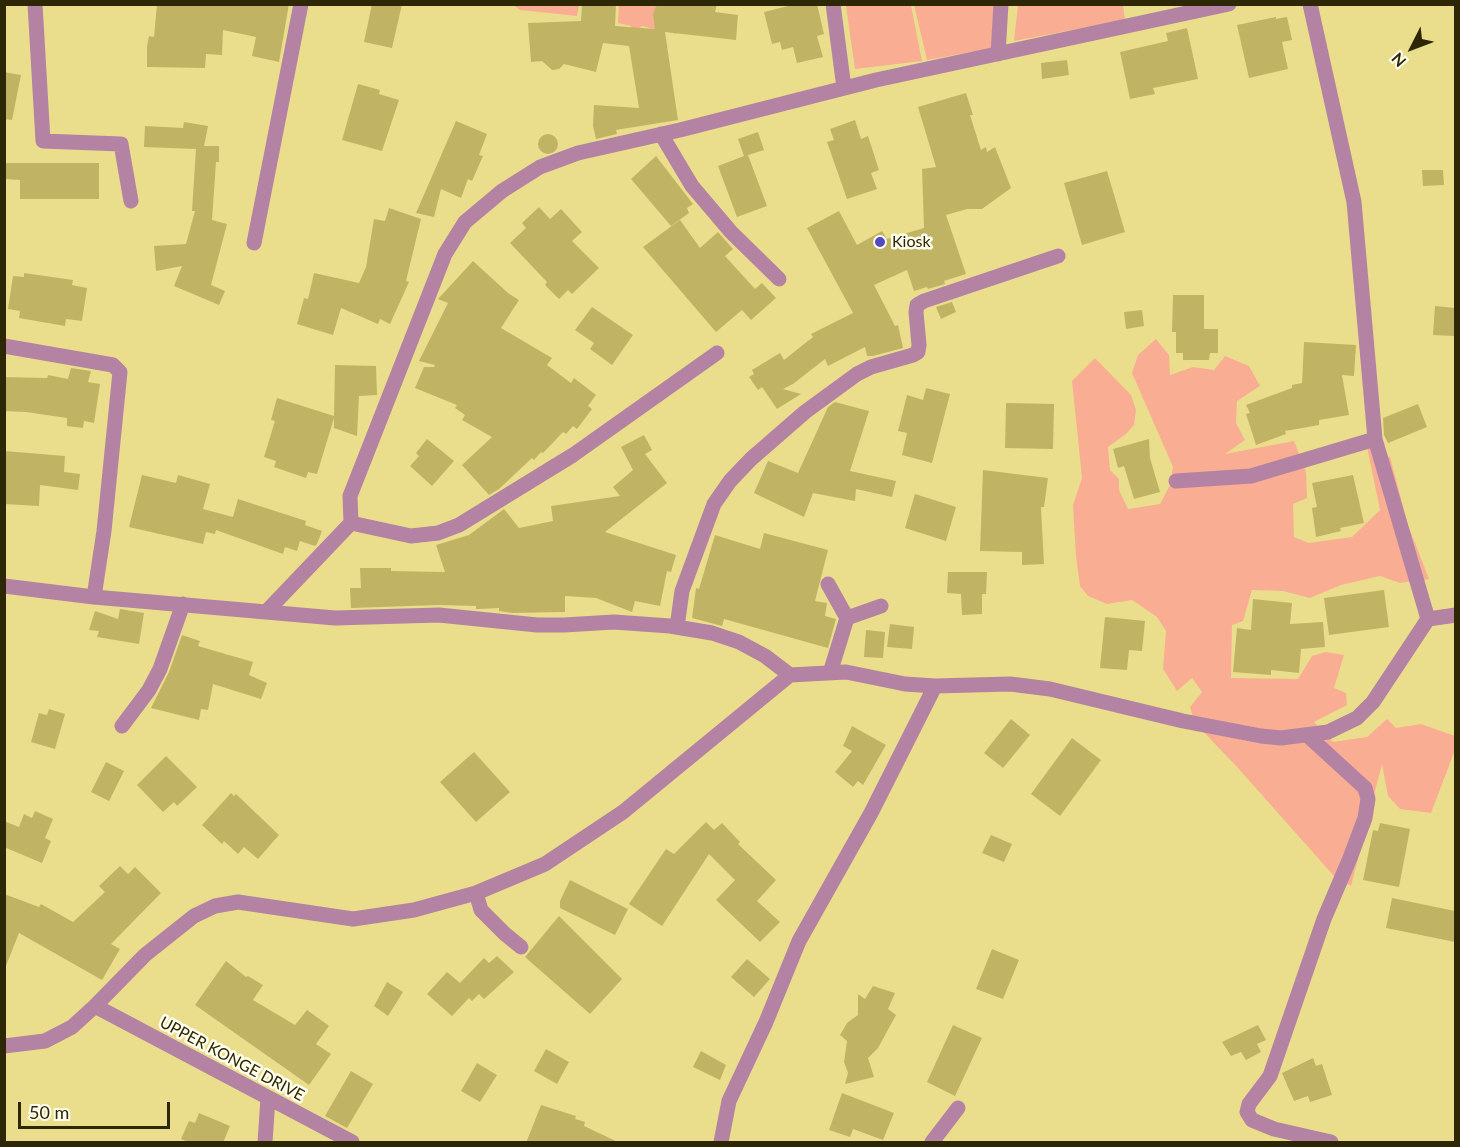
<!DOCTYPE html>
<html>
<head>
<meta charset="utf-8">
<style>
  body { margin:0 }
  #map { position:relative; width:1460px; height:1147px; overflow:hidden; background:#eade8d; font-family:Lato,sans-serif }
  canvas { display:block }
  .frame { position:absolute; inset:0; border:6px solid #2d2705; pointer-events:none }
  .north { position:absolute; left:1382px; top:18px; width:60px; height:60px; -webkit-text-stroke:4px #fffded; paint-order:stroke; rotate:228deg; font-size:16px; font-weight:700; line-height:24px; text-align:center; color:#2d2705 }
  .north::after { content:''; display:block; margin:auto; width:21px; height:27px; background:#2d2705; clip-path:polygon(50% 0,100% 100%,50% 72%,0 100%) }
  .scale { position:absolute; left:18px; top:1102px; width:152px; height:27px; box-sizing:border-box; border:3px solid #2d2705; border-top:0; padding-left:8px; font-size:18px; line-height:21px; white-space:nowrap; color:#2d2705; -webkit-text-stroke:4px #fffded; paint-order:stroke }
</style>
</head>
<body>
<div id="map">
<canvas width="1460" height="1147"></canvas>
<div class="frame"></div>
<div class="north">N</div>
<div class="scale">50 m</div>
</div>
<script>
const ctx = document.querySelector('canvas').getContext('2d');
ctx.lineJoin = 'round';
function fill(path, color) { ctx.fillStyle = color; ctx.fill(path, 'evenodd'); }
const shape = rows => new Path2D(rows.map(r => 'M' + r).join(''));
function stroke(path, color, width, dash) { ctx.strokeStyle = color; ctx.lineWidth = width; ctx.lineCap = dash ? 'butt' : 'round'; ctx.setLineDash(dash || []); ctx.stroke(path); }
function label(font, color, halo, rows, align = 'center') {
  ctx.font = font + ' Lato,sans-serif'; ctx.lineWidth = 5; ctx.setLineDash([]); ctx.textBaseline = 'middle'; ctx.strokeStyle = halo; ctx.fillStyle = color; for (const [text, x, y, turn = 0] of rows) {
    ctx.save(); ctx.translate(x, y); ctx.rotate((+turn || 0) * Math.PI / 180); ctx.textAlign = isNaN(turn) ? turn : align; if (halo) ctx.strokeText(text, 0, 0); ctx.fillText(text, 0, 0); ctx.restore();
  }
}
fill(shape([
  [851,4,911,5,922,61,855,69,846,6],
  [513,5,579,5,577,16,520,10],
  [619,5,675,5,677,34,641,26,638,39,630,38,631,26,618,23],
  [914,5,996,5,993,48,927,60],
  [1018,5,1123,5,1125,20,1014,41],
  [1156,339,1169,355,1170,375,1193,367,1214,370,1225,356,1249,366,1260,386,1237,401,1236,423,1245,440,1225,454,1294,441,1306,472,1307,498,1293,504,1294,537,1309,543,1352,537,1380,510,1367,447,1390,457,1408,525,1429,579,1400,583,1380,576,1341,585,1310,598,1283,591,1252,590,1243,621,1232,625,1231,678,1298,679,1312,656,1326,652,1344,655,1334,688,1346,693,1347,705,1314,722,1333,742,1367,737,1387,719,1396,728,1421,724,1455,736,1455,750,1431,813,1400,809,1388,796,1382,764,1351,886,1333,875,1238,768,1195,723,1190,707,1202,692,1192,678,1177,691,1163,669,1166,631,1157,617,1132,600,1107,604,1088,596,1080,586,1076,556,1073,505,1082,478,1072,381,1095,358,1131,395,1136,410,1134,425,1126,434,1108,447,1110,470,1119,479,1119,490,1128,509,1160,504,1170,485,1173,467,1132,373,1138,355]
]), '#f9ae93');
fill(shape([
  [157,4,289,4,279,62,252,56,256,37,223,30,222,55,206,54,205,68,147,67,147,47,149,36,154,37],
  [372,4,402,4,392,48,364,42],
  [582,4,616,4,615,26,655,29,653,14,657,4,717,4,715,12,738,15,736,40,665,32,678,120,616,130,617,134,596,139,593,126,594,105,639,108,629,46,603,43,596,72,564,64,559,69,552,70,542,61,531,62,528,23,581,21],
  [796,4,817,4,824,34,817,36,823,57,797,63,793,47,782,50,780,42,772,44,764,12],
  [1276,17,1276,19,1287,17,1292,40,1282,42,1288,69,1249,78,1237,25],
  [1187,28,1198,79,1153,88,1155,94,1130,99,1120,52,1168,41,1166,33],
  [1067,60,1069,75,1042,79,1041,63],
  [4,72,21,75,12,120,4,119],
  [358,84,380,90,379,94,399,100,382,151,342,140],
  [966,93,973,115,970,115,981,150,986,147,987,152,995,147,1011,188,982,209,967,209,946,215,966,274,944,281,945,284,928,289,927,287,914,291,907,270,874,285,895,326,898,325,903,348,873,356,867,356,865,347,828,366,825,359,793,384,783,389,801,394,777,409,762,387,758,390,749,377,754,374,752,370,780,353,784,360,813,337,811,334,853,313,807,228,839,211,857,245,882,231,887,239,924,228,922,169,936,167,918,107],
  [855,120,861,139,868,136,879,170,871,173,877,189,847,199,827,142,834,140,830,129],
  [456,121,487,134,479,155,483,156,472,181,468,179,461,198,441,189,434,217,416,213],
  [184,122,208,126,204,146,219,146,219,162,216,162,212,220,227,224,211,285,225,291,219,305,174,286,182,266,156,271,154,246,186,244,195,211,192,211,196,149,144,147,145,126,183,128],
  [758,132,764,150,748,155,767,206,737,217,718,166,744,156,738,139],
  '538 144a10 10 0 1 1 20 0a10 10 0 1 1-20 0Z',
  [656,156,693,204,687,208,689,213,671,226,631,179],
  [4,163,99,163,99,199,20,199,20,180,4,179],
  [1422,170,1443,170,1444,185,1423,186],
  [1107,171,1125,232,1082,245,1064,183],
  [539,207,550,219,561,209,582,232,572,241,599,268,572,294,568,290,559,299,545,285,547,282,510,243,526,228,522,223],
  [389,208,421,219,406,281,409,282,390,324,380,319,378,324,341,308,333,335,297,324,304,298,308,299,314,273,359,283,366,267,374,219,385,221],
  [680,220,700,248,718,232,733,249,725,256,755,289,762,283,776,298,751,320,742,310,716,332,643,247],
  [473,261,508,293,519,300,501,328,552,358,547,365,571,383,574,378,596,395,588,406,592,409,577,429,573,426,566,434,563,432,543,453,541,452,534,460,532,458,499,489,489,495,462,465,492,437,462,420,465,415,455,408,457,405,415,388,424,367,434,367,435,365,419,361,448,303,438,299],
  [24,273,73,280,72,285,87,288,82,321,66,319,65,326,19,318,20,311,8,309,13,276,24,277],
  [1173,295,1204,295,1204,329,1218,329,1218,353,1210,353,1209,360,1183,360,1183,353,1176,353,1176,332,1172,332],
  [952,302,956,312,941,319,936,307],
  [1435,306,1455,308,1455,336,1433,335],
  [592,307,633,335,612,365,590,349,594,343,575,330],
  [1142,310,1144,326,1126,329,1124,312],
  [1304,342,1356,345,1354,376,1342,375,1349,415,1319,420,1319,425,1285,431,1286,434,1256,445,1246,414,1250,413,1246,405,1292,388,1292,385,1302,383],
  [335,365,376,366,377,395,359,396,357,436,334,428,334,418,317,474,308,472,306,478,274,467,276,461,264,457,275,421,271,420,277,398,334,416],
  [71,368,91,371,88,382,100,384,94,423,84,421,83,428,67,426,67,418,26,412,4,411,4,377,47,378,48,375,68,379],
  [926,388,950,394,932,463,902,455,907,433,898,431,907,395,923,400],
  [835,402,869,411,850,471,896,481,892,497,856,489,855,501,813,493,804,517,754,493,768,461,798,473,828,407],
  [1006,403,1054,404,1053,449,1005,448],
  [1418,404,1427,427,1388,443,1384,435,1383,418],
  [644,435,652,450,645,454,667,483,605,532,676,555,671,572,667,571,660,606,635,601,632,612,596,598,565,596,565,612,512,613,499,611,499,608,480,609,476,609,476,606,439,605,351,608,350,588,361,588,360,568,391,568,391,571,445,572,436,545,469,535,504,509,519,528,553,521,551,506,620,496,613,487,633,470,621,447],
  [427,439,454,461,432,486,410,466,419,456,416,453],
  [1149,439,1150,458,1160,492,1134,499,1124,466,1118,468,1113,449],
  [4,451,65,456,64,472,80,474,78,490,40,485,39,506,4,504],
  [983,470,1048,478,1044,507,1041,507,1044,564,1022,565,1022,552,980,551],
  [142,475,176,483,178,475,210,484,203,509,233,517,238,499,306,521,305,525,322,531,317,544,315,546,300,541,297,551,285,547,283,554,216,530,215,534,206,532,203,544,129,527],
  [1353,475,1364,523,1340,528,1341,531,1316,537,1312,508,1317,507,1312,483],
  [915,494,956,507,946,541,905,528],
  [764,533,828,550,815,601,827,603,825,616,836,619,828,648,724,619,722,626,692,618,696,588,699,589,715,535,760,549],
  [948,572,987,572,986,594,982,594,982,614,962,615,961,594,947,593],
  [1384,590,1389,627,1329,635,1324,598],
  [1253,599,1292,603,1290,624,1323,622,1325,647,1301,649,1299,673,1271,670,1271,675,1233,672,1237,628,1251,630],
  [120,609,144,613,139,644,97,637,99,631,89,630,95,611,118,619],
  [1105,617,1145,621,1142,651,1129,650,1127,670,1100,668],
  [890,624,914,627,912,649,887,647],
  [866,630,885,632,883,658,864,657],
  [182,635,200,641,198,646,253,662,249,675,267,683,261,699,213,684,208,710,201,709,199,720,151,708,169,672],
  [49,709,65,714,55,749,31,742,39,713,47,715],
  [1011,719,1030,735,1003,768,984,753],
  [852,726,886,745,863,785,858,781,853,787,835,772,852,751,843,746],
  [1072,738,1101,760,1060,816,1031,794],
  [474,752,510,792,476,822,440,782],
  [166,756,197,787,177,806,174,802,163,812,137,785],
  [106,762,124,771,109,801,91,792],
  [231,793,234,796,236,794,279,835,258,859,244,847,238,854,224,841,222,844,202,825],
  [35,811,53,819,45,838,51,841,42,863,4,847,4,821,19,827,24,814,32,818],
  [706,822,714,830,722,823,740,842,738,844,776,880,757,901,780,922,760,942,716,900,735,880,709,854,662,926,629,904,666,849,674,854],
  [1380,823,1410,829,1399,887,1363,880,1373,830,1378,831],
  [991,835,1012,844,1004,862,982,853],
  [120,866,128,874,135,867,161,893,111,944,120,949,102,980,19,933,6,966,4,965,4,894,39,907,41,904,73,922,105,892,99,886],
  [570,880,628,909,615,935,560,908,560,901],
  [1392,898,1455,911,1455,942,1386,928],
  [559,916,622,979,590,1014,525,957],
  [992,949,1019,960,1003,999,976,989],
  [497,956,514,972,484,999,479,994,472,1001,469,998,452,1016,427,994,447,972,460,983,484,958,489,963],
  [747,959,770,979,754,997,731,977],
  [226,961,246,977,248,976,263,985,253,1000,295,1025,307,1010,329,1026,316,1044,331,1054,309,1085,195,1005],
  [387,982,403,992,388,1016,374,1006],
  [873,986,895,993,888,1009,896,1015,878,1048,868,1058,874,1077,845,1084,848,1073,844,1062,847,1041,840,1035,847,1023,858,1015,858,994,865,999],
  [953,1025,982,1038,955,1096,927,1082],
  [1258,1025,1266,1040,1257,1044,1261,1052,1246,1060,1241,1052,1231,1056,1222,1042],
  [546,1049,569,1062,557,1084,534,1071],
  [701,1051,726,1065,720,1080,693,1067],
  [1313,1058,1316,1066,1322,1064,1332,1095,1310,1102,1308,1096,1294,1101,1282,1073],
  [477,1063,497,1075,480,1102,461,1091],
  [351,1071,373,1084,347,1128,325,1116],
  [842,1093,894,1113,883,1140,853,1129,850,1137,829,1130],
  [541,1105,576,1116,575,1119,585,1122,584,1126,620,1143,526,1143],
  [199,1113,230,1126,223,1143,191,1143,181,1139,189,1121,195,1123]
]), '#c0b464');
stroke(shape([
  [35,4,43,141,121,144,131,201],
  [833,4,844,88],
  [1310,4,1354,202,1375,439,1428,619],
  [998,54,1001,4],
  [661,134,692,186,731,232,779,279],
  [254,243,301,4],
  [4,346,113,365,120,372,104,531,94,597],
  [1176,481,1251,476,1375,439],
  [351,523,411,536,438,533,459,525,573,455,717,353],
  [828,584,847,618],
  [4,586,94,597,335,618,439,615,537,625,564,625,614,622,670,626,712,633,739,642,765,656,790,675],
  [267,611,351,523,350,496,445,254,465,222,502,191,540,167,578,153,680,130,876,80,1229,4],
  [677,627,682,591,714,504,730,481,751,459,805,412,857,374,871,367,913,355,918,352,919,345,916,312,917,305,924,301,1058,256],
  [830,673,847,618,881,606],
  [122,726,149,690,160,669,183,604],
  [1307,735,1365,788,1368,799,1365,818,1350,858,1324,919,1270,1076,1249,1104,1247,1112,1252,1120,1274,1129,1331,1142],
  [476,893,481,910,505,934,521,947],
  [95,1006,352,1142],
  [4,1046,45,1041,72,1027,95,1006,145,955,194,916,215,906,238,902,353,919,414,910,476,893,545,864,623,812,790,675,846,672,905,684,935,686,1010,684,1050,689,1183,721,1261,736,1281,738,1328,732,1357,718,1373,702,1428,619,1456,615],
  [265,1142,268,1098],
  [721,1142,729,1101,766,1022,799,941,871,813,935,686],
  [932,1142,958,1108]
]), '#b482a2', 15);
for (const [x, y, r, color] of [
  [880,242,6,"#5349c1"]
]) { const dot = new Path2D(); dot.arc(x, y, r, 0, 2 * Math.PI); ctx.fillStyle = color; ctx.fill(dot); stroke(dot, '#fffded', 2); }
label('16px', '#2d2705', '#fffded', [
  ["Kiosk",892,242]
], 'left');
label('16px', '#2d2705', '#fffded', [
  ["UPPER KONGE DRIVE",232,1059,28]
]);
</script>
</body>
</html>
